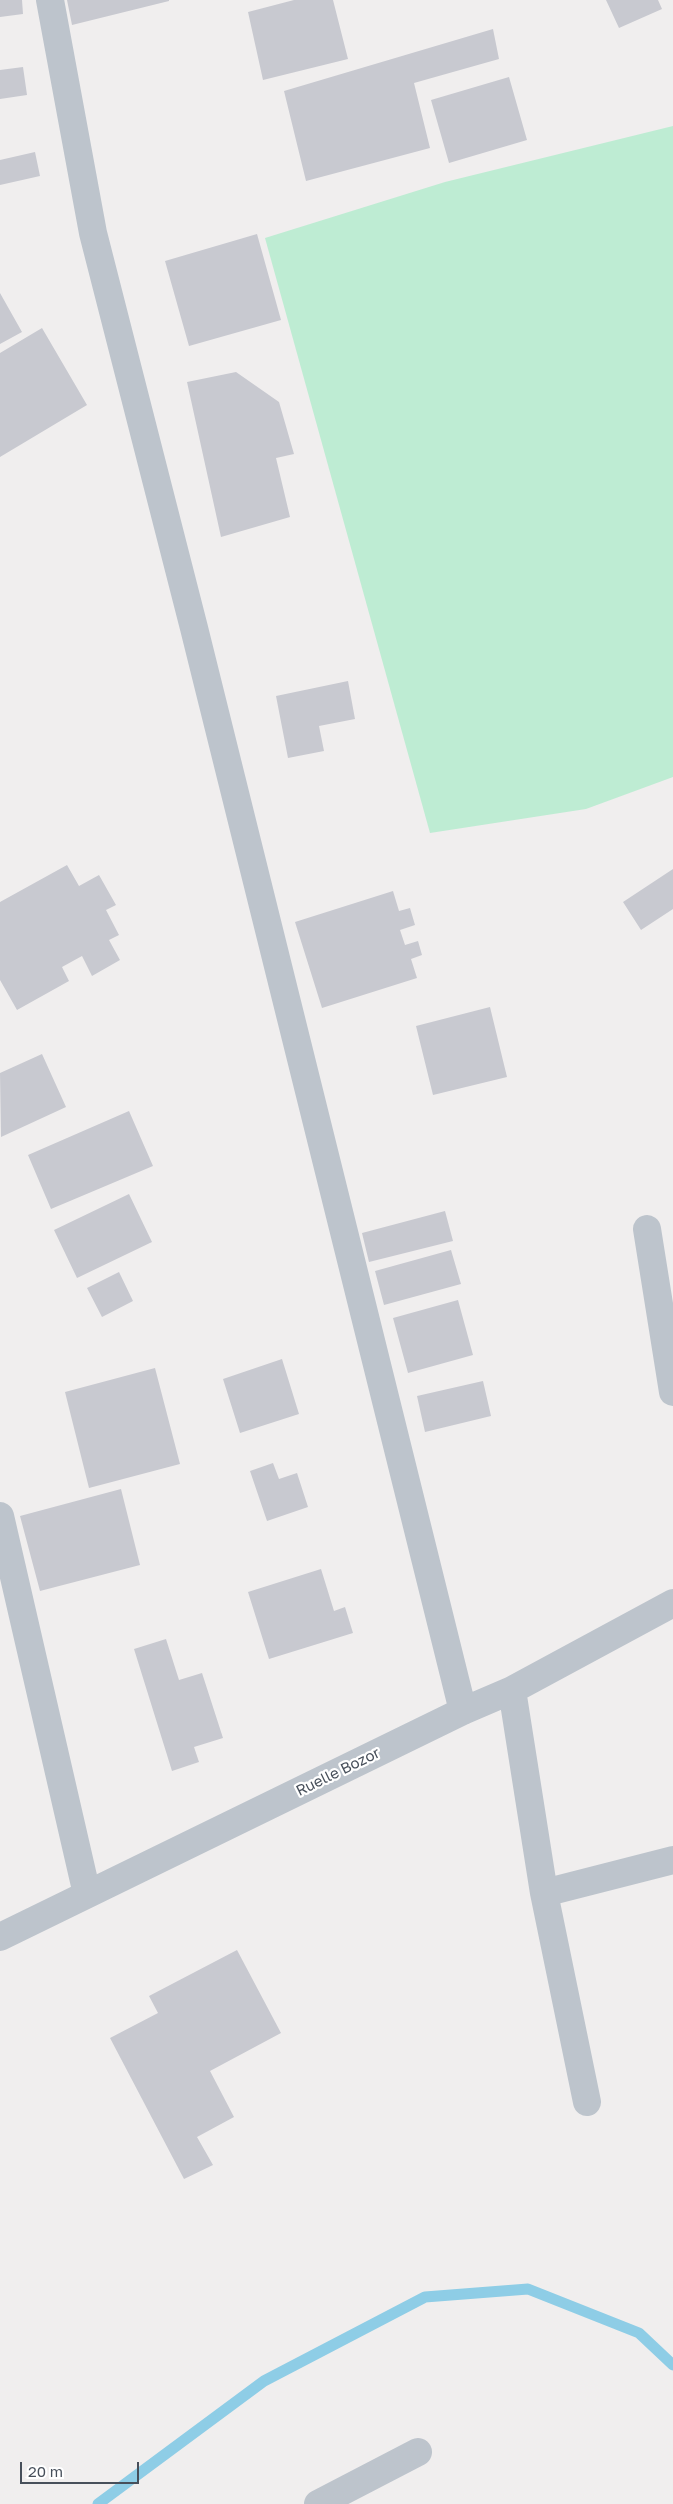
<!DOCTYPE html>
<html>
<head>
<meta charset="utf-8">
<style>
  body { margin:0 }
  #map { position:relative; width:673px; height:2504px; overflow:hidden; background:#f0eeee; font-family:"Golos Text",sans-serif }
  canvas { display:block }
  .scale { position:absolute; left:20px; top:2462px; width:119px; height:22px; box-sizing:border-box; border:2px solid #474f5a; border-top:0; padding-left:6px; font-size:15px; line-height:18px; white-space:nowrap; color:#474f5a; -webkit-text-stroke:4px #fff; paint-order:stroke }
</style>
</head>
<body>
<div id="map">
<canvas width="673" height="2504"></canvas>
<div class="scale">20 m</div>
</div>
<script>
const ctx = document.querySelector('canvas').getContext('2d');
ctx.lineJoin = 'round';
function fill(path, color) { ctx.fillStyle = color; ctx.fill(path, 'evenodd'); }
const shape = rows => new Path2D(rows.map(r => 'M' + r).join(''));
function stroke(path, color, width, dash) { ctx.strokeStyle = color; ctx.lineWidth = width; ctx.lineCap = dash ? 'butt' : 'round'; ctx.setLineDash(dash || []); ctx.stroke(path); }
function label(font, color, halo, rows, align = 'center') {
  ctx.font = font + ' "Golos Text",sans-serif'; ctx.lineWidth = 4.5; ctx.setLineDash([]); ctx.textBaseline = 'middle'; ctx.strokeStyle = halo; ctx.fillStyle = color; for (const [text, x, y, turn = 0] of rows) {
    ctx.save(); ctx.translate(x, y); ctx.rotate((+turn || 0) * Math.PI / 180); ctx.textAlign = isNaN(turn) ? turn : align; if (halo) ctx.strokeText(text, 0, 0); ctx.fillText(text, 0, 0); ctx.restore();
  }
}
fill(shape([
  [673,126,673,777,586,809,430,833,265,238,445,182]
]), '#beecd3');
stroke(shape([
  [98,2504,264,2381,425,2297,528,2289,639,2333,673,2365]
]), '#8ecde6', 11);
fill(shape([
  [0,0,22,0,23,14,0,17],
  [67,0,169,0,169,1,72,25],
  [294,0,333,0,348,59,263,80,248,12],
  [606,0,658,0,662,9,619,28],
  [493,29,499,59,414,83,430,148,306,181,284,91],
  [23,67,27,95,0,99,0,70],
  [509,77,527,140,449,163,431,100],
  [35,152,40,176,0,185,0,160],
  [257,234,281,320,189,346,165,261],
  [0,293,22,332,0,344],
  [42,328,87,405,0,457,0,353],
  [236,372,279,402,294,454,276,458,290,517,221,537,187,382],
  [348,681,355,719,319,726,324,751,288,758,276,696],
  [67,865,79,886,99,875,116,905,106,910,119,935,109,940,120,960,92,976,82,956,62,967,69,981,17,1010,0,980,0,902],
  [673,869,673,909,641,930,623,902],
  [393,891,399,911,410,908,415,925,400,930,405,945,418,941,422,955,411,959,417,978,322,1008,295,922],
  [490,1007,507,1077,433,1095,416,1026],
  [42,1054,66,1107,1,1137,0,1073],
  [129,1111,153,1166,51,1209,28,1155],
  [129,1194,152,1242,77,1278,54,1230],
  [445,1211,453,1241,369,1262,362,1233],
  [451,1250,461,1284,384,1305,375,1271],
  [119,1272,133,1301,102,1317,87,1288],
  [458,1300,473,1355,408,1373,393,1318],
  [282,1359,299,1414,240,1433,223,1379],
  [155,1368,180,1464,89,1488,65,1392],
  [483,1381,491,1416,425,1432,417,1396],
  [273,1463,279,1479,297,1473,308,1507,267,1521,250,1471],
  [121,1489,140,1565,40,1591,20,1516],
  [321,1569,334,1611,345,1607,353,1633,269,1659,248,1592],
  [166,1639,179,1680,202,1673,223,1738,194,1747,199,1762,172,1771,134,1649],
  [237,1950,281,2033,210,2071,234,2117,197,2137,213,2165,184,2179,110,2038,158,2013,149,1996]
]), '#c8c9d0');
stroke(shape([
  [50,0,93,233,194,628,463,1711],
  [647,1229,673,1392],
  [0,1516,87,1894],
  [512,1690,544,1893,587,2102],
  [544,1893,673,1860],
  [0,1937,463,1711,512,1690,673,1603],
  [318,2504,418,2452]
]), '#bdc4cc', 28);
label('15px', '#474f5a', '#fff', [
  ["Ruelle Bozor",338,1772,-26]
]);
</script>
</body>
</html>
